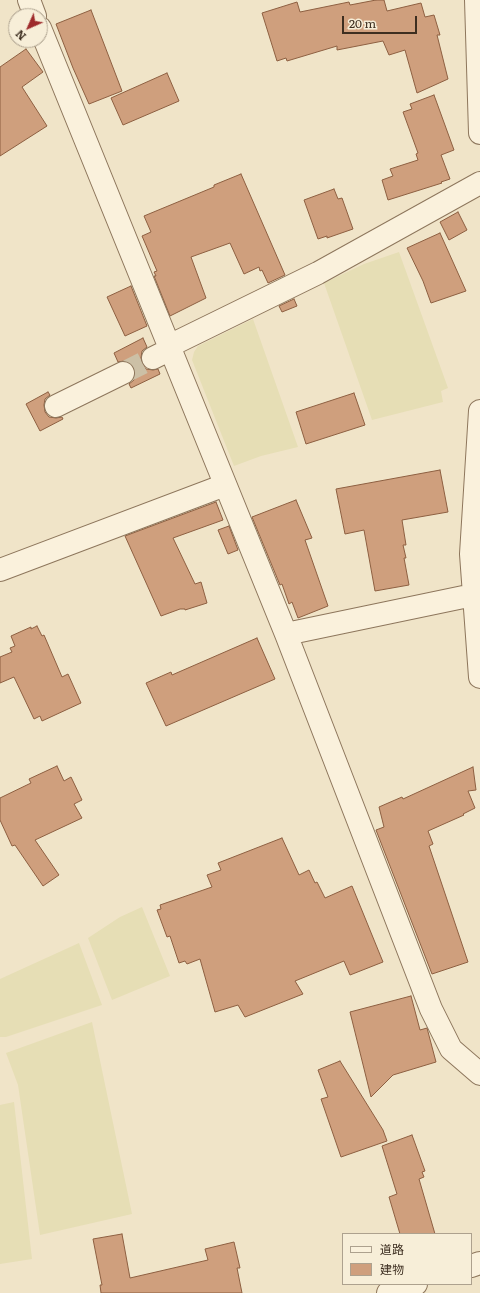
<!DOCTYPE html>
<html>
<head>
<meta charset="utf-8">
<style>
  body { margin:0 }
  #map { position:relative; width:480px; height:1293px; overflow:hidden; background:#f0e4c8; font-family:Literata,"Noto Sans JP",serif }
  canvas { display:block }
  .legend { position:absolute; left:342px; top:1233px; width:130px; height:52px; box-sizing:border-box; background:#f7eed8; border:1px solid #ada18e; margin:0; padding:5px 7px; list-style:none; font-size:12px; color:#3d2e20 }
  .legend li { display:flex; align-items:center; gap:8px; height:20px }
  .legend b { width:20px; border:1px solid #ada18e }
  .north { position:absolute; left:8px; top:8px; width:40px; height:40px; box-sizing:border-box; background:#f7eed8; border:1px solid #ada18e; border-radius:50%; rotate:225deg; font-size:11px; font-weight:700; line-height:16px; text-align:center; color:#3d2e20 }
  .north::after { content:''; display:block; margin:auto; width:14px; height:18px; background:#9e2a2b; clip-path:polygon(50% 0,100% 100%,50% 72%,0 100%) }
  .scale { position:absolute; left:342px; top:16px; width:75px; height:18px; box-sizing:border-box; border:2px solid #3d2e20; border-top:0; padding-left:5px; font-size:12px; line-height:14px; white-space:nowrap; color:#3d2e20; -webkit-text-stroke:3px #f7eed8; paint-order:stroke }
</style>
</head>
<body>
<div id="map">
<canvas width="480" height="1293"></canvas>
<ul class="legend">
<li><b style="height:5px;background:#faf1dc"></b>道路</li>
<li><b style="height:11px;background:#cf9f7d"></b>建物</li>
</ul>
<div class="north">N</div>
<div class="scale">20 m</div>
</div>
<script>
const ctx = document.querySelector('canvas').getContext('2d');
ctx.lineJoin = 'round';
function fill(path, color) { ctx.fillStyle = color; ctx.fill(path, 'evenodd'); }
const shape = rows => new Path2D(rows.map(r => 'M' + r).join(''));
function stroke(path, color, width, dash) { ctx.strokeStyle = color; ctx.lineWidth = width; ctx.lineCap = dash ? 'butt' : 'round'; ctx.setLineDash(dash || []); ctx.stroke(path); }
fill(shape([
  [399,252,448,388,441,391,443,402,372,420,324,283,364,264],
  [253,319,298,447,261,456,234,466,192,360,194,352,198,346],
  [142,907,170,976,112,1000,88,938,120,917],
  [79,943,102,1005,6,1037,0,1037,0,979],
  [92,1022,132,1214,40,1235,18,1085,6,1053],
  [14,1102,32,1259,0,1264,0,1105]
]), '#e6deb5');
const building = shape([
  [376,0,384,0,387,11,421,3,425,17,434,15,440,35,437,35,448,79,417,93,405,50,389,55,383,41,337,50,337,46,287,61,286,58,277,61,262,13,297,2,300,12,349,2,350,5,376,0],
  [91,10,122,91,89,104,73,68,56,24,91,10],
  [26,49,43,72,22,87,47,126,0,156,0,67,26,49],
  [167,73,179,101,123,125,111,98,167,73],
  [434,95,454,150,441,155,450,179,441,182,442,183,388,200,382,180,393,176,390,169,418,160,416,154,418,153,403,112,412,109,410,104,434,95],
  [241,174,285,275,268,283,262,270,260,271,259,267,244,274,230,243,191,257,206,298,170,316,154,276,156,276,154,272,157,271,142,236,151,232,144,216,214,187,214,185,241,174],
  [334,189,338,199,342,198,353,229,327,238,327,236,318,239,304,200,334,189],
  [458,212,467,230,449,240,440,222,458,212],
  [440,233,466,291,431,303,423,281,407,248,440,233],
  [131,286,147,326,125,336,107,297,131,286],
  [294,299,297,306,282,312,279,306,294,299],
  [143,338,147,347,142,351,141,358,142,363,146,369,153,370,158,369,160,374,131,388,129,384,134,380,135,374,134,368,130,362,124,361,118,362,114,353,143,338],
  [48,392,50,395,45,399,44,405,45,412,49,417,56,418,62,417,63,419,40,431,26,404,48,392],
  [354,393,365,425,306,444,296,412,354,393],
  [440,470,448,512,402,520,406,545,403,545,406,558,404,558,409,585,375,591,364,530,345,534,336,489,440,470],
  [296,500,312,538,305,540,328,606,298,618,292,602,289,604,282,584,280,585,252,517,296,500],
  [216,502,223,520,173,538,195,584,201,582,207,603,185,610,185,609,180,609,161,616,125,536,216,502],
  [229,526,238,550,228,554,218,530,229,526],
  [37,626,42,636,44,635,62,677,68,674,81,703,42,721,40,716,34,719,14,677,0,683,0,657,12,652,10,648,15,646,11,636,31,627,31,629,37,626],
  [257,638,275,679,166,726,146,683,171,672,172,675,257,638],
  [57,766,64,781,71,777,82,800,74,804,82,818,35,840,59,875,43,886,15,845,12,846,0,820,0,798,31,783,29,779,57,766],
  [473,767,476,790,468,791,475,808,463,814,464,815,428,831,433,844,429,846,468,962,432,974,376,830,384,827,379,807,402,797,403,799,473,767],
  [282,838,299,875,309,870,315,883,317,882,325,898,352,886,383,962,350,975,344,961,295,981,303,994,245,1017,238,1005,215,1012,200,959,187,964,185,961,179,963,170,936,167,937,157,910,161,909,160,905,212,887,207,875,221,870,218,863,282,838],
  [411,996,420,1030,427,1028,436,1062,393,1075,371,1097,350,1012,411,996],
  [340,1061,383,1130,387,1141,341,1157,321,1099,328,1097,318,1070,340,1061],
  [412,1135,425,1171,422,1172,424,1177,419,1179,435,1234,400,1234,389,1197,397,1194,382,1146,412,1135],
  [122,1234,130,1278,208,1260,205,1249,234,1242,240,1268,237,1268,242,1293,101,1293,100,1285,102,1285,93,1239,122,1234]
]);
fill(building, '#cf9f7d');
stroke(building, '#8d5f41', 1);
stroke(shape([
  [123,373,153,358]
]), '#ccc0a6', 22, [22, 11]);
const minor = shape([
  [29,0,35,16],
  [476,0,480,133],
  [40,28,286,634,431,1009,451,1049,480,1074],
  [169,346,318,273,480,183],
  [153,358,171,349],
  [56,406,123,373],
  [480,411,471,554,480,677],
  [0,570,225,485],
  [286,634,473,595],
  [471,1266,480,1263],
  [388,1293,416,1284]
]);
stroke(minor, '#8d765c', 24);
stroke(minor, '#faf1dc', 22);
</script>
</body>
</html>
